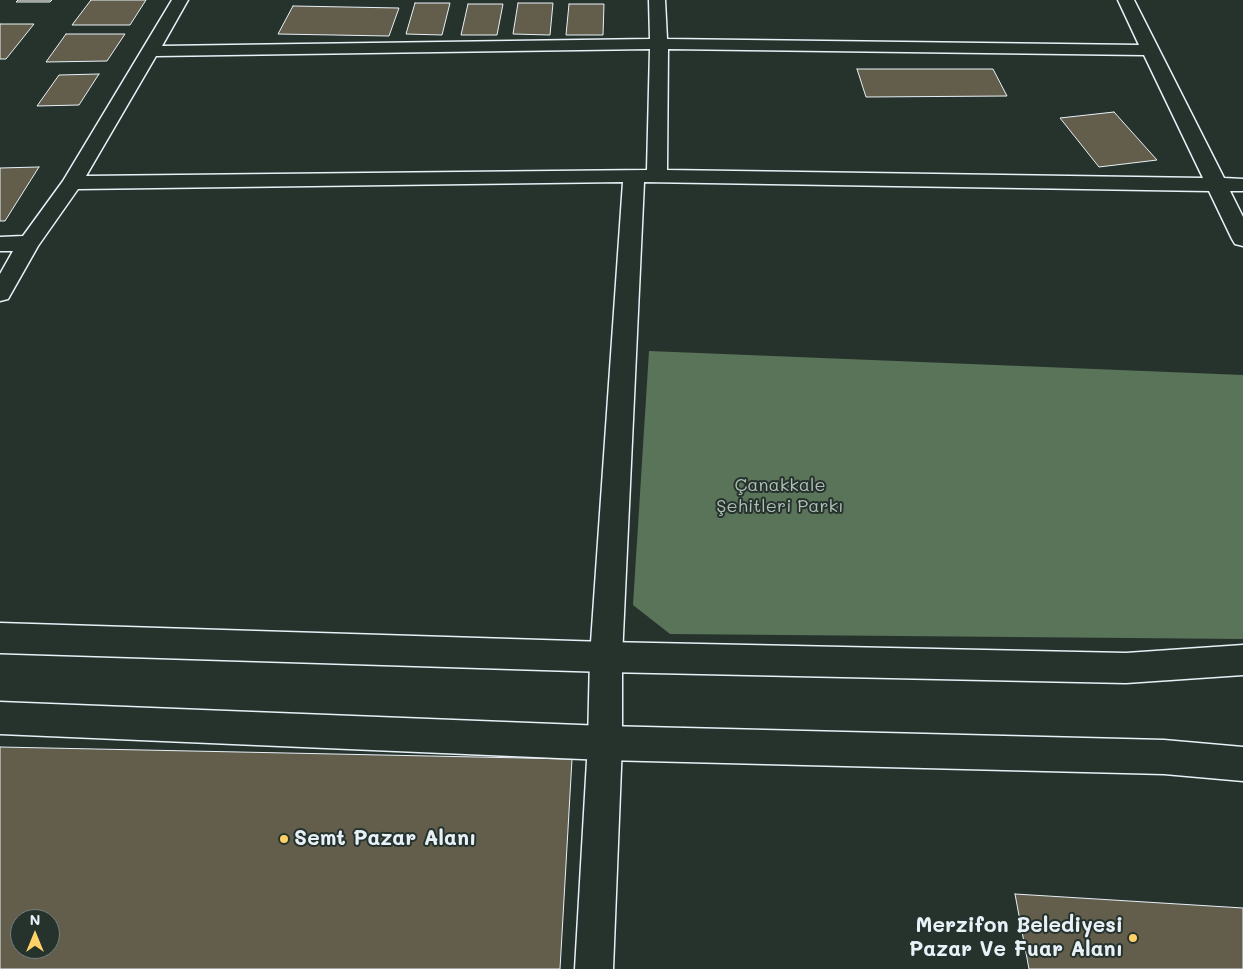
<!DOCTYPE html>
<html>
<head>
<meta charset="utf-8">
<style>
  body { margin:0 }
  #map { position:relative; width:1243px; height:969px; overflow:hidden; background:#26332d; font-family:Mali,sans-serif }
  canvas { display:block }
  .north { position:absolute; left:10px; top:909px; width:50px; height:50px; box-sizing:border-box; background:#26332d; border:1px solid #747f7e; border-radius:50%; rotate:0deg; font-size:14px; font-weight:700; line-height:20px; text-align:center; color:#e8f1f8 }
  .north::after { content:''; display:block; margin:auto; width:18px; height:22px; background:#ffd166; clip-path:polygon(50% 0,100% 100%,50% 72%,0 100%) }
</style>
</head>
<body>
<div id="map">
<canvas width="1243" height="969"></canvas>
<div class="north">N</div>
</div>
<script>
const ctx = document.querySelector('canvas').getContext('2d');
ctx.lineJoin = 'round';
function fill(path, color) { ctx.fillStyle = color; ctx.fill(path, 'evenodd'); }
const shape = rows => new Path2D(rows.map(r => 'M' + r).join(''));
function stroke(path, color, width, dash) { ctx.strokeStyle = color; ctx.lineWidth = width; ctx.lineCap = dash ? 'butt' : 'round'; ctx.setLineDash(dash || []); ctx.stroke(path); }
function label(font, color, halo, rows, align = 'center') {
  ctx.font = font + ' Mali,sans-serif'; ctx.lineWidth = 4; ctx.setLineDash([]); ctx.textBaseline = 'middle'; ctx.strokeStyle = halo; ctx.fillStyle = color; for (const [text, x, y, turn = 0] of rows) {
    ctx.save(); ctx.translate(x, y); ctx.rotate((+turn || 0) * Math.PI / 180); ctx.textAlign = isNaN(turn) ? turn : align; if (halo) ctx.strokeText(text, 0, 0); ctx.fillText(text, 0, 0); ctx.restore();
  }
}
fill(shape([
  [649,351,1243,375,1243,639,670,634,633,605]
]), '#5a7459');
const building = shape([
  [18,0,52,0,50,2,16,2,18,0],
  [91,0,146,0,130,25,72,25,91,0],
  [415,3,450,3,442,35,406,34,415,3],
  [518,3,553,3,550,35,513,34,518,3],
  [468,4,503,4,497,35,461,35,468,4],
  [569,4,604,4,603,35,566,35,569,4],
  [293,6,399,8,389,36,278,34,293,6],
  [0,24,34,24,6,59,0,59,0,24],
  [66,34,125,34,107,61,46,62,66,34],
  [857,69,993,69,1007,96,866,97,857,69],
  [99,74,79,105,37,106,59,75,99,74],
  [1114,112,1157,160,1099,167,1060,118,1114,112],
  [39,167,5,221,0,221,0,168,39,167],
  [0,747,572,759,560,969,0,969,0,747],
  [20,919,50,919,50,949,20,949,20,919],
  [1015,894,1243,908,1243,969,1029,969,1015,894]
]);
fill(building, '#635e4c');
stroke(building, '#e8f1f8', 1);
const minor = shape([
  [172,0,188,0,162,46,650,39,649,0,665,0,667,39,1139,45,1118,0,1134,0,1224,178,1243,179,1243,191,1230,191,1243,217,1243,246,1235,244,1232,239,1209,191,644,182,622,657,622,743,613,969,575,969,588,743,590,657,623,182,78,189,38,246,8,299,0,301,0,274,13,251,0,251,0,237,23,236,63,181,172,0],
  [650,49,647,170,86,176,156,56,650,49],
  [668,49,1144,55,1203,178,667,170,668,49]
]);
const tertiary = shape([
  [0,623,606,642,1126,653,1243,645,1243,675,1126,683,606,672,0,653,0,623],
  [0,702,605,726,1164,740,1243,747,1243,781,1164,774,605,760,0,734,0,702]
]);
stroke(minor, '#e8f1f8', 3);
stroke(tertiary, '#e8f1f8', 3);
fill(minor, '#26332d');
fill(tertiary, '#26332d');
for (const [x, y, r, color] of [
  [284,839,5,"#ffd166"],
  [1133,938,5,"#ffd166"]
]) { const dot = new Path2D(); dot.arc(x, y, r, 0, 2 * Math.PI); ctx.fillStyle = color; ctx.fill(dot); stroke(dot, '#26332d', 2); }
label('18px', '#afbfb8', '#26332d', [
  ["Çanakkale",780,485],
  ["Şehitleri Parkı",780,506]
]);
label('bold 21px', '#e8f1f8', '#26332d', [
  ["Semt Pazar Alanı",294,839],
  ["Merzifon Belediyesi",1123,926,"right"],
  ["Pazar Ve Fuar Alanı",1123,950,"right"]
], 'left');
</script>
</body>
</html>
